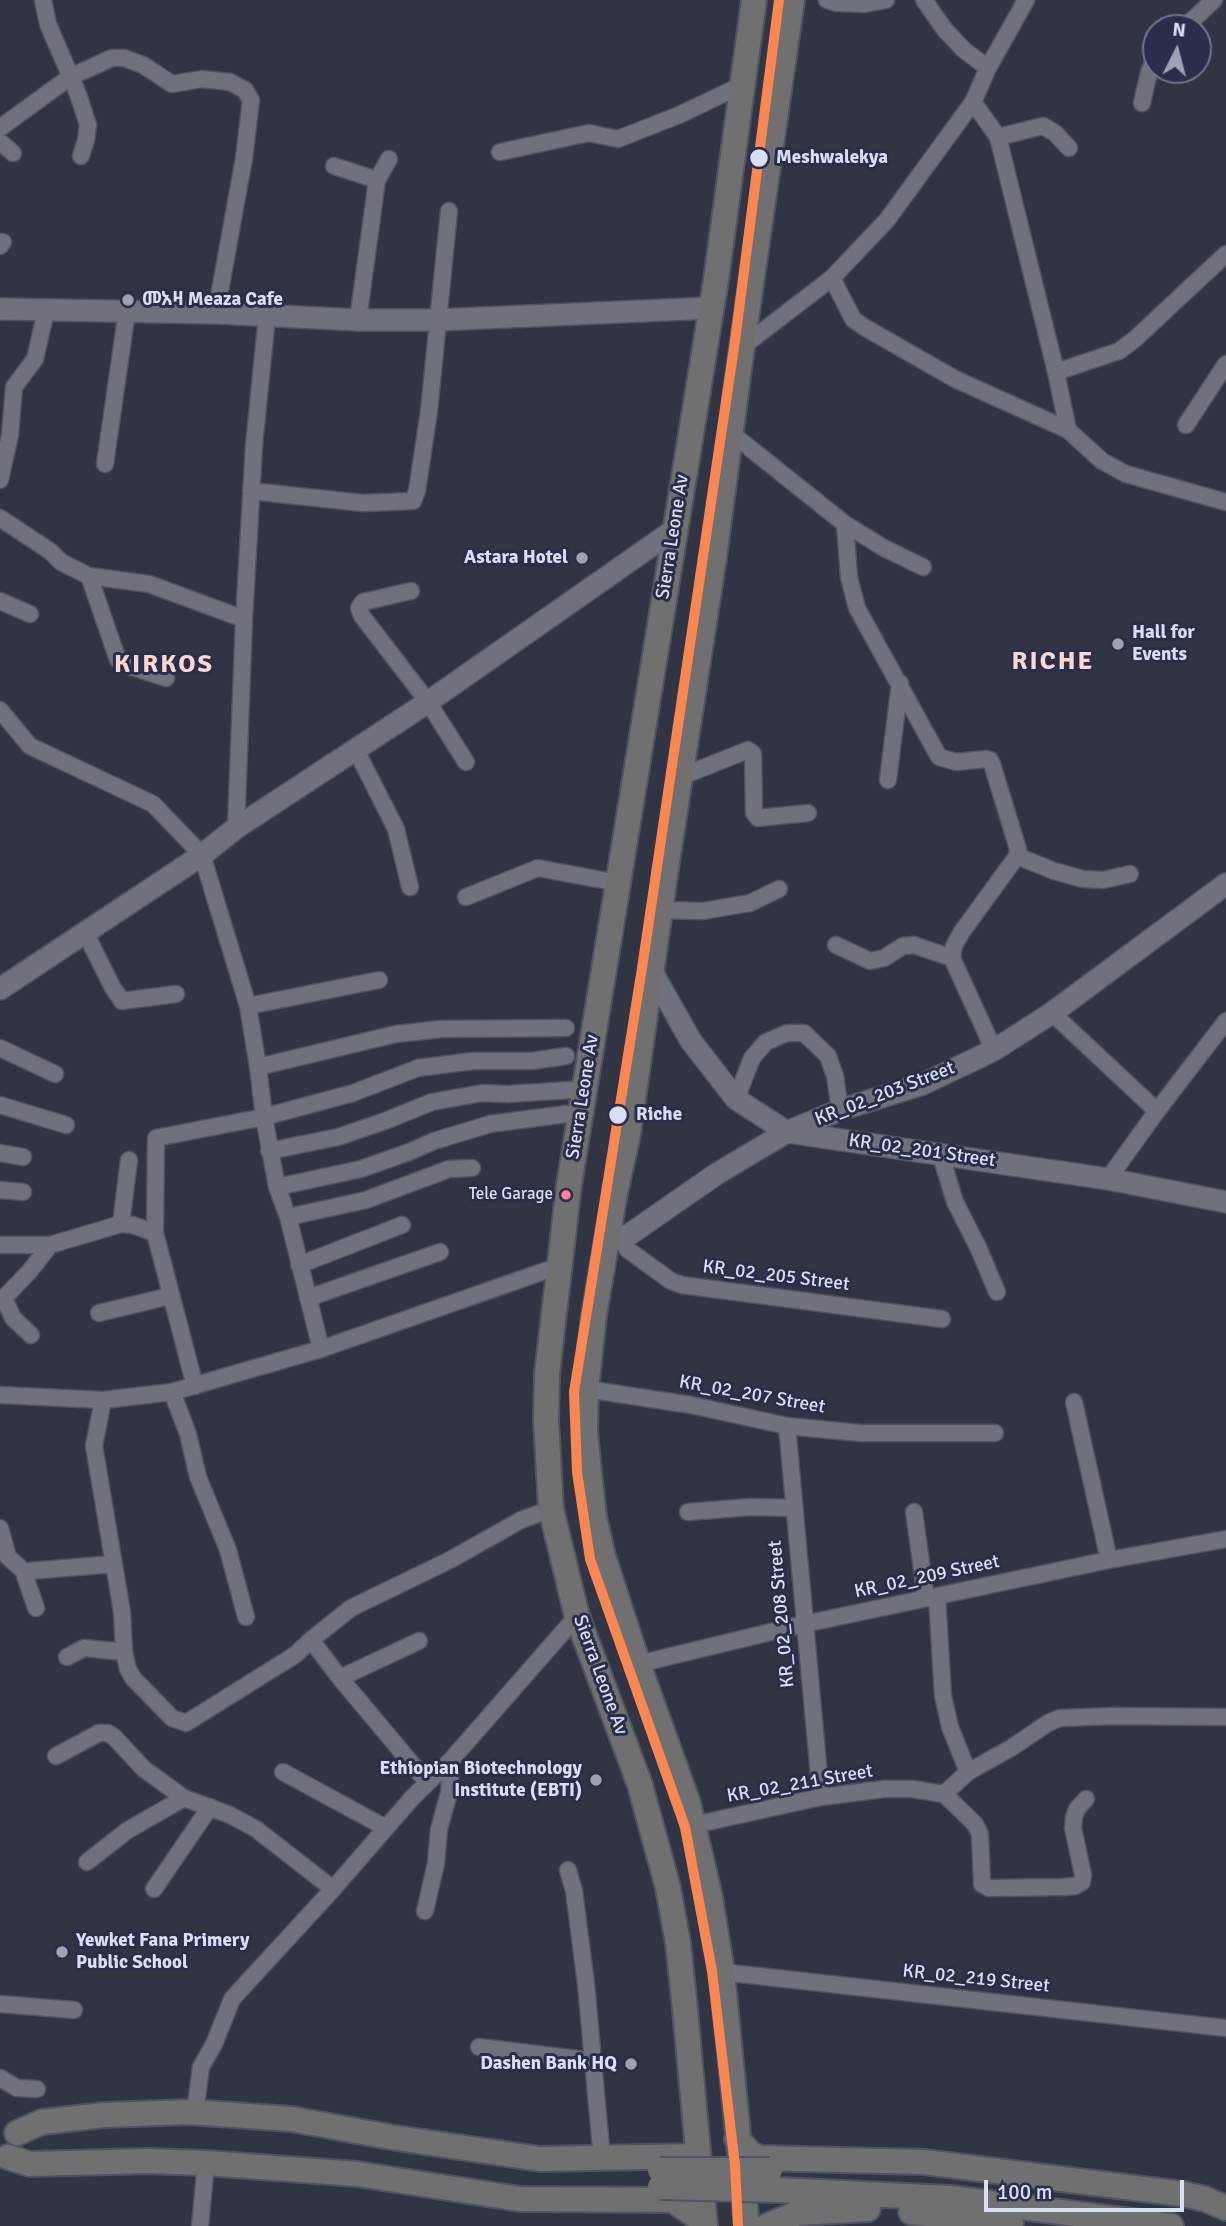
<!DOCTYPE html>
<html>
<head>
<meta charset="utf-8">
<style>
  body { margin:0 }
  #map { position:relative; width:1226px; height:2226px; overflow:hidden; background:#313442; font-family:Signika,sans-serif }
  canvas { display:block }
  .north { position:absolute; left:1142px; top:14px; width:70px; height:70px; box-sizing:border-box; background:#292f4a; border:2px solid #6f758c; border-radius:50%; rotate:6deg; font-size:19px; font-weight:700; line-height:28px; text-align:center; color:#d9def0 }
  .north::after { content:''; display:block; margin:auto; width:24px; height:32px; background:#9ea2b3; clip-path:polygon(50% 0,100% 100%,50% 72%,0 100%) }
  .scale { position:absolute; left:984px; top:2180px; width:200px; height:32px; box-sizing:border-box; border:4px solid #d9def0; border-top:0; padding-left:9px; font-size:21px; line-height:24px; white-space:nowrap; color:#d9def0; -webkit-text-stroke:5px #292f4a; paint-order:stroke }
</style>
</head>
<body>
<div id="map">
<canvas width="1226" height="2226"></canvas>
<div class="north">N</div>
<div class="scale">100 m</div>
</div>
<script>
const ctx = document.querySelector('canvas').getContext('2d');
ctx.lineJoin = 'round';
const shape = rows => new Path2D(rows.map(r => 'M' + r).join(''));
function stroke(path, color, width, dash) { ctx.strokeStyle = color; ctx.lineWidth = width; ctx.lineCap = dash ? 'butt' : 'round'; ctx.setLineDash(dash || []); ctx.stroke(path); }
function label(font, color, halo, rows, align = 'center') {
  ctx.font = font + ' Signika,"Noto Sans Ethiopic",sans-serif'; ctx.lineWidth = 6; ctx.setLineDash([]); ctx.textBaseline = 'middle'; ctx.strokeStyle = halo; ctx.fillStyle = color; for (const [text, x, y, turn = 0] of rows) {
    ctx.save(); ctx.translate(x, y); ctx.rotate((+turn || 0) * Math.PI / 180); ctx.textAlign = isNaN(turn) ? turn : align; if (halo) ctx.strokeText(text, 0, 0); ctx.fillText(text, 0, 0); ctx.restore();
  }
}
const street = shape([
  [43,0,48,24,78,94,88,125,86,140,81,156],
  [827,0,836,3,865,4,886,0],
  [924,0,945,30,964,50,988,68],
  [1184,28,1214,0],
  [973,102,998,137,1056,372,1068,430,1102,461,1126,474,1226,502],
  [1142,103,1149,72,1156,58],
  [0,128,70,77,112,58,124,58,143,65,172,84,202,79,230,82,245,90,251,100,244,158,216,313],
  [998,137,1043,126,1055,133,1069,148],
  [0,142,13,153],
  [500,152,589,133,618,139,679,115,742,85],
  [334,166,377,180],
  [0,246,3,242],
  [832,278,853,319,864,327,955,379,1068,430],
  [358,320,377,180,389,159],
  [742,347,832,278,887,220,973,102,988,68,1026,0],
  [1056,372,1119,351,1135,339,1226,254],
  [1186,425,1226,364],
  [731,433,845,524,849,577,857,608,939,757,956,762,986,759,990,760,992,764,1018,849,1017,856,961,933,954,946,952,958,994,1050],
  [105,464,127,311],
  [0,480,10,435,14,387,35,359,46,311],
  [251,491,363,503,413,501,417,491,429,411,449,211],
  [0,518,50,551,61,562,89,576,149,584,244,619],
  [845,524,884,548,923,567],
  [89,576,118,660,129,666,166,678],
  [411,591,363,602,359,608,362,616,428,702,466,762],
  [0,601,30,614],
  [0,710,30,746,153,804,202,855,248,1006,258,1067,264,1117,277,1187,288,1217,321,1349],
  [356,750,396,829,410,887],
  [680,777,748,750,753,754,754,813,758,818,808,813],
  [888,780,900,683],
  [236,828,244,619,254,445,267,316],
  [1017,856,1054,871,1083,879,1103,880,1130,874],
  [466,897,538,868,618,883],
  [660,910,703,911,750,903,779,889],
  [85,932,113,988,122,1001,176,994],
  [836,945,870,961,884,958,903,946,914,945,952,958],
  [248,1006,379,980],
  [1052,1013,1157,1111],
  [0,1048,55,1074],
  [258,1067,396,1034,441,1029,566,1028],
  [736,1099,752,1058,766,1042,787,1033,804,1033,828,1056,835,1076,840,1110],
  [0,1105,66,1125],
  [269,1151,338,1137,385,1121,432,1102,482,1093,508,1094,570,1090],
  [0,1153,23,1157],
  [940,1153,955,1202,978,1247,997,1292],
  [1108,1179,1157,1111,1226,1021],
  [277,1187,361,1169,409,1152,434,1141,490,1124,566,1114],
  [0,1190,23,1192],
  [288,1217,366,1200,449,1169,472,1168],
  [121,1224,129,1160],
  [620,1239,628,1250,671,1281,682,1285,942,1319],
  [0,1245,50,1245],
  [299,1265,402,1225],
  [4,1298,13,1318,31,1335],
  [308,1298,440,1252],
  [0,1299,4,1298,29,1272,50,1245,121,1224,133,1225,155,1233],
  [99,1313,170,1296],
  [195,1386,155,1233,156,1138,264,1117,353,1093,418,1068,473,1061,532,1061,566,1056],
  [586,1389,691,1405,787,1426,860,1433,995,1433],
  [172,1392,188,1434,198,1477,228,1550,246,1617],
  [0,1395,103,1400,172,1392,321,1349,559,1266],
  [103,1400,94,1446,122,1612,124,1652,128,1669,133,1678,172,1718,186,1723,295,1655,311,1640,340,1678,427,1782],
  [1074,1402,1109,1560],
  [787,1426,821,1797],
  [688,1512,750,1507,794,1508],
  [914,1512,926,1598],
  [0,1528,8,1557,26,1573],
  [937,1596,943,1696,950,1727,968,1772],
  [36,1608,25,1576,29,1571,114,1564],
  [311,1640,351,1608,450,1560,521,1520,551,1509],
  [67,1657,84,1648,124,1652],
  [638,1664,804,1624,1109,1560,1226,1539],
  [340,1678,419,1641],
  [56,1756,99,1733,108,1733,114,1737,144,1769,184,1798,230,1815,256,1829,333,1889],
  [283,1772,386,1828],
  [944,1794,975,1824,980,1834,982,1884,989,1888,1063,1887,1075,1886,1082,1882,1083,1875,1073,1828,1074,1817,1077,1809,1086,1799],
  [694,1825,821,1797,884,1789,912,1789,944,1794,968,1772,1011,1748,1048,1723,1060,1718,1114,1716,1226,1717],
  [87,1862,128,1830,184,1798],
  [568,1870,574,1891,586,1984,602,2159],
  [154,1889,210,1807],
  [425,1911,436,1863,439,1829,449,1793,451,1760],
  [722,1972,1226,2028],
  [0,2004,74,2010],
  [479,2047,594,2061],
  [0,2078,17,2088,37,2089],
  [195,2112,201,2067,214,2044,232,1999,333,1889,412,1798,451,1760,577,1616],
  [200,2226,206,2163]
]);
const secondary = shape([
  [0,309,216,313,358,320,438,320,711,308],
  [652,972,691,1041,736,1099,787,1132,1108,1179,1226,1202],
  [0,989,202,855,236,828,428,702,674,530],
  [606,1243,630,1234,718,1173,787,1132,840,1110,923,1084,994,1050,1052,1013,1226,884]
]);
const primary = shape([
  [17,2133,42,2122,104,2115,190,2112,291,2119,390,2137,540,2159,698,2156],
  [737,2139,750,2153,759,2158,924,2162,1183,2194,1205,2199,1226,2208],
  [8,2157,30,2164,147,2161,206,2163,357,2174,520,2199,673,2200,704,2222],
  [777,2190,950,2198,1171,2226],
  [911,2212,1011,2223],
  [705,2226,684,1999,678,1943,668,1888,640,1785,577,1616,551,1509,546,1420,547,1374,569,1185,716,280,754,0],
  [747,2226,722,1972,710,1897,688,1803,638,1664,603,1556,594,1517,589,1472,585,1431,586,1389,594,1315,615,1193,628,1134,667,862,714,558,742,347,792,0],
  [767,2226,798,2213,868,2209]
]);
stroke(street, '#505360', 19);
stroke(secondary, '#505360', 24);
stroke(primary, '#505360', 28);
stroke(street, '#6f727d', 16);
stroke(secondary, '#6f727d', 21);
stroke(primary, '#717071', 24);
const primaryBridge = shape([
  [660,2170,770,2170],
  [660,2187,777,2190]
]);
stroke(primaryBridge, '#505360', 28, []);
stroke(primaryBridge, '#717071', 24);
stroke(shape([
  [738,2226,735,2165,712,1971,685,1827,590,1559,577,1472,574,1392,642,968,735,341,779,0]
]), '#f88751', 10);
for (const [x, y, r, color] of [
  [759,158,10,"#d9def0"],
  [128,300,7,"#9ea2b3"],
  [582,558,7,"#9ea2b3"],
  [1118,644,7,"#9ea2b3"],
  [618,1115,10,"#d9def0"],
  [566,1195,6,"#ff8098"],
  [596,1780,7,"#9ea2b3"],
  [62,1952,7,"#9ea2b3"],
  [631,2064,7,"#9ea2b3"]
]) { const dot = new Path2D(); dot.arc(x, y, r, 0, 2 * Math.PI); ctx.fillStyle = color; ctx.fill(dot); stroke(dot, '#292f4a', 2.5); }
label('17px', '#d9def0', '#292f4a', [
  ["Tele Garage",553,1195]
], 'right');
label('bold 19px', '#d9def0', '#292f4a', [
  ["Meshwalekya",776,158],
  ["Riche",636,1115]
], 'left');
label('bold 19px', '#d9def0', '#292f4a', [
  ["መአዛ Meaza Cafe",142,300],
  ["Astara Hotel",568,558,"right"],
  ["Hall for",1132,633],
  ["Events",1132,655],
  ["Ethiopian Biotechnology",582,1769,"right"],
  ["Institute (EBTI)",582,1791,"right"],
  ["Yewket Fana Primery",76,1941],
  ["Public School",76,1963],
  ["Dashen Bank HQ",617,2064,"right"]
], 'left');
label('19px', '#d9def0', '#292f4a', [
  ["Sierra Leone Av",673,537,-81],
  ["KR_02_203 Street",885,1094,-21],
  ["Sierra Leone Av",583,1097,-81],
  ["KR_02_201 Street",922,1151,8],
  ["KR_02_205 Street",776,1276,7],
  ["KR_02_207 Street",752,1395,10],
  ["KR_02_209 Street",927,1577,-12],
  ["KR_02_208 Street",782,1614,-95],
  ["Sierra Leone Av",600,1675,70],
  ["KR_02_211 Street",800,1784,-10],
  ["KR_02_219 Street",976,1979,6]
]);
ctx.letterSpacing = '2px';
label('bold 26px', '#fad7d0', '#292f4a', [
  ["RICHE",1053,662],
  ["KIRKOS",164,665]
]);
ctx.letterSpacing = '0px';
</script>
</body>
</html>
